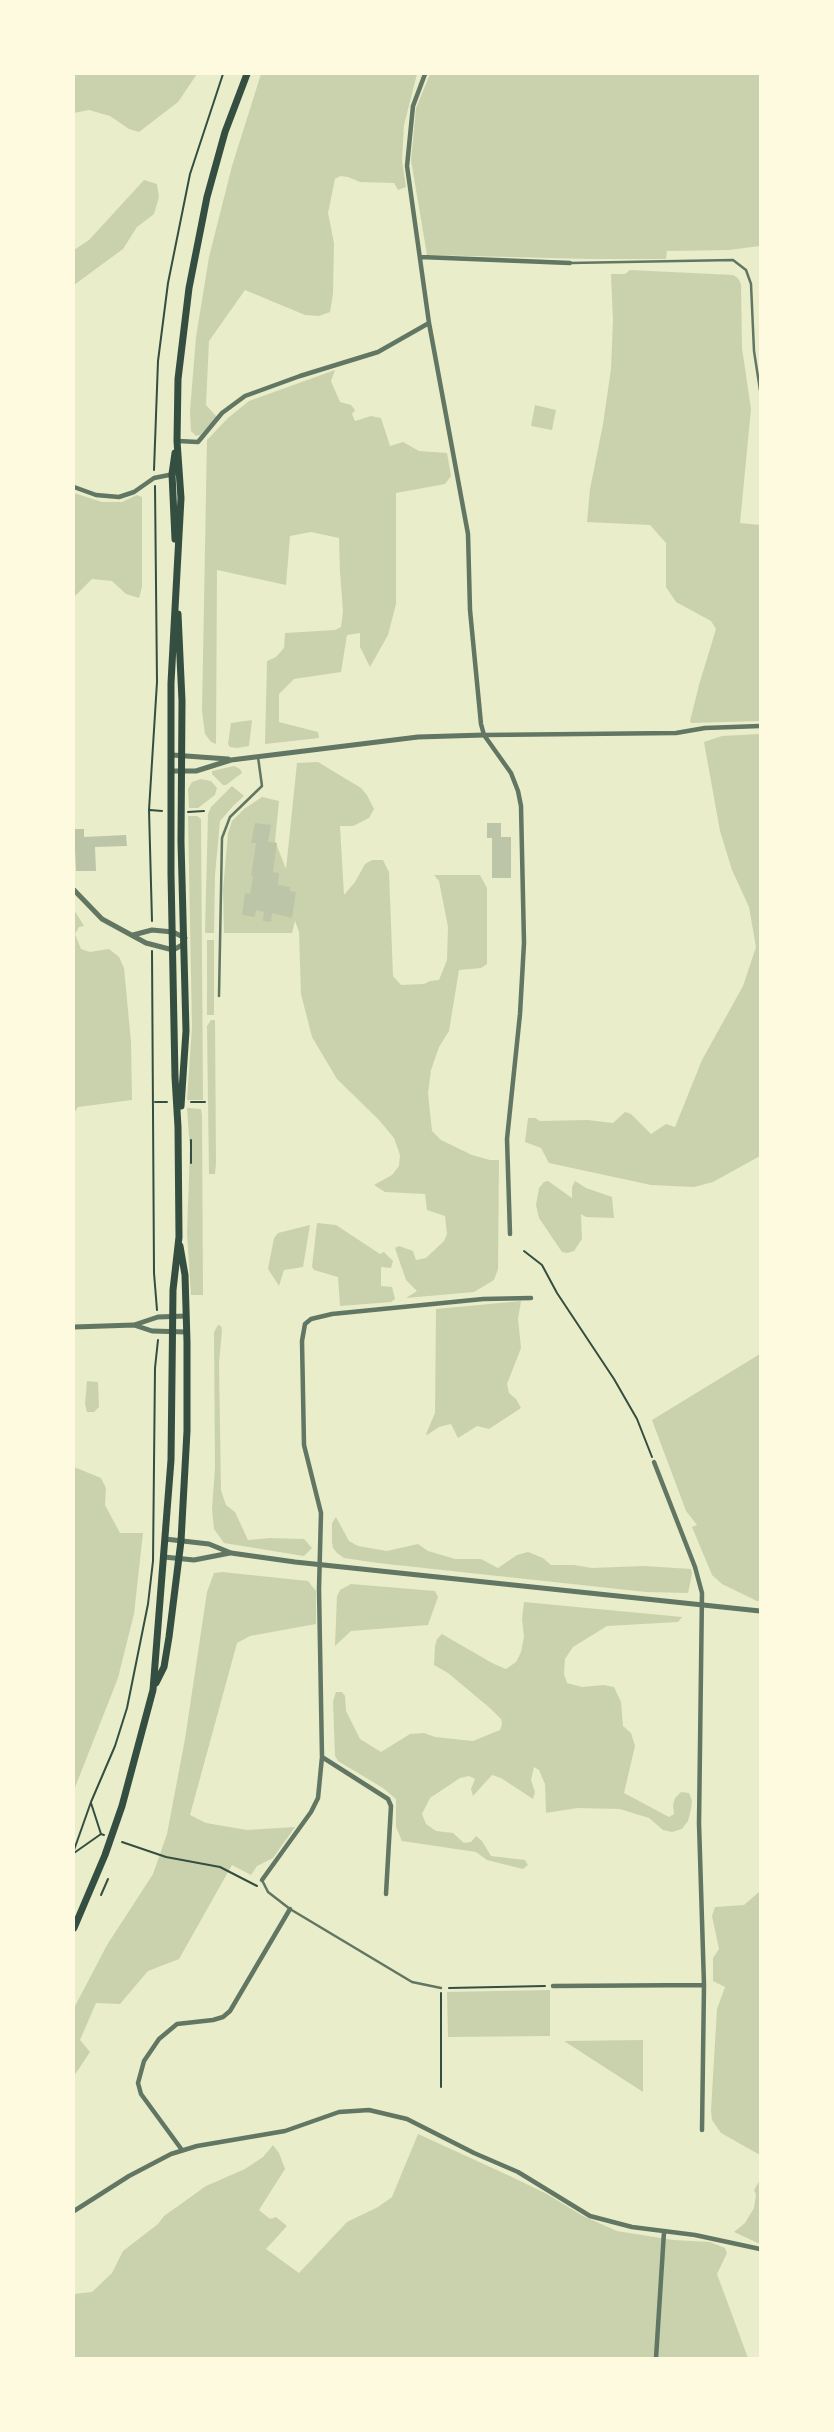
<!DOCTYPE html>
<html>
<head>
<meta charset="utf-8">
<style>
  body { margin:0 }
  #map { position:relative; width:834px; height:2432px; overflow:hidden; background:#e9edc9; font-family:"PT Sans Narrow",sans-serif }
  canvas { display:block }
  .frame { position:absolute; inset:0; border:75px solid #fefae0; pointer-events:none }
</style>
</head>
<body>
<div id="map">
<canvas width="834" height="2432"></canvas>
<div class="frame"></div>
</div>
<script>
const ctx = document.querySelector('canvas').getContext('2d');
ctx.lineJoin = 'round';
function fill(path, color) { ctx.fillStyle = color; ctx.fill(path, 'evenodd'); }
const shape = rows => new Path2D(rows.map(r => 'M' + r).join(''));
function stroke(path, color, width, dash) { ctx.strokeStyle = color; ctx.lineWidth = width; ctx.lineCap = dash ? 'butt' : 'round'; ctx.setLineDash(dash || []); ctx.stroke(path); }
fill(shape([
  [74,74,197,74,178,102,139,132,129,129,110,116,89,110,74,113],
  [261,74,417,74,404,125,402,160,406,187,398,190,394,183,360,182,348,177,340,176,335,179,328,213,334,243,333,294,330,312,319,316,305,315,245,290,209,341,206,405,217,417,200,435,196,436,191,431,190,411,196,337,209,257,232,166],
  [430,74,760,74,760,246,729,250,667,251,666,259,591,259,427,255,411,160,416,108],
  [144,180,157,184,159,197,154,214,137,227,123,249,74,285,74,250,89,240],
  [630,270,733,275,738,278,741,284,742,348,751,409,740,523,760,525,760,721,691,723,690,721,699,685,716,629,711,621,676,602,666,587,666,543,650,525,587,522,590,489,603,424,611,369,613,320,611,274,625,274],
  [335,370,331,381,340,402,351,405,355,410,352,414,355,421,371,416,381,418,390,446,403,442,419,451,447,453,451,476,445,484,396,493,396,604,388,635,370,667,360,647,360,633,347,635,341,672,294,679,279,694,279,722,318,732,319,738,265,744,267,661,276,657,284,648,285,633,335,630,341,627,343,611,340,572,339,538,311,532,290,536,286,585,217,570,216,744,211,742,205,734,202,711,207,440,228,418,249,401],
  [535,405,556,410,552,430,531,426],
  [74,493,102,502,122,502,137,495,142,497,142,587,139,598,126,594,112,581,92,579,74,597],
  [252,720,249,746,237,748,230,747,228,744,231,723],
  [760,734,760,1156,713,1182,694,1187,651,1185,549,1163,541,1148,525,1142,528,1118,535,1118,540,1121,588,1120,613,1123,625,1112,631,1114,651,1134,666,1124,675,1127,702,1060,743,986,756,947,749,907,732,870,720,831,704,742,722,736],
  [318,762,361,788,367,795,374,809,369,818,353,826,340,826,344,895,355,882,365,864,372,860,383,860,389,872,393,976,401,985,424,984,430,981,439,980,447,960,448,927,439,881,434,875,480,875,487,888,487,964,481,968,459,970,449,1031,439,1047,431,1070,428,1093,432,1131,441,1140,472,1155,490,1160,499,1160,498,1269,494,1280,474,1292,406,1298,417,1291,406,1280,395,1248,399,1246,413,1251,416,1260,426,1258,444,1241,447,1234,445,1216,427,1210,425,1194,385,1192,374,1185,392,1175,399,1166,400,1155,394,1138,379,1120,337,1079,312,1037,301,994,299,932,295,921,292,933,224,933,223,890,228,833,232,821,244,809,262,797,279,801,275,841,286,869,297,763],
  [234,766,240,769,242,773,226,785,223,785,212,774,212,771],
  [201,779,211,781,217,788,215,795,198,808,189,808,188,789,192,782],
  [232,786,244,796,233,806,220,821,215,875,214,933,205,933,208,814,211,807],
  [188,816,197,816,201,819,203,1100,187,1100,192,1027],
  [74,910,84,926,79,927,75,934,81,949,90,952,109,949,119,957,124,968,131,1042,132,1100,78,1107,74,1113],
  [207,940,214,940,214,1015,207,1015],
  [211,1020,215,1020,216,1163,215,1174,209,1174,207,1026],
  [187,1108,201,1109,202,1115,203,1295,191,1295,187,1233,190,1149],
  [548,1181,572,1198,572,1187,575,1181,586,1188,612,1197,614,1218,586,1217,581,1214,582,1239,574,1251,567,1253,562,1252,539,1218,536,1205,539,1188,544,1182],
  [317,1223,336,1225,380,1254,384,1252,393,1261,391,1268,381,1267,381,1286,392,1287,395,1299,391,1302,340,1306,338,1277,314,1270,312,1267],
  [310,1225,303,1267,284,1270,279,1286,268,1269,274,1238,278,1233],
  [521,1301,518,1319,521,1348,507,1384,509,1393,516,1399,521,1408,489,1429,477,1426,458,1438,451,1424,439,1427,427,1435,426,1434,435,1413,436,1309],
  [218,1325,221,1326,222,1330,219,1363,221,1490,226,1505,235,1512,248,1540,270,1538,304,1539,312,1548,304,1556,224,1543,214,1529,212,1509,215,1468,214,1332],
  [760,1354,760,1601,757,1601,722,1584,712,1575,692,1527,697,1525,686,1511,652,1420],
  [87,1381,98,1382,99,1407,94,1412,87,1412,85,1404],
  [74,1467,101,1478,106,1488,105,1505,120,1533,143,1533,134,1614,118,1678,74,1790],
  [336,1517,349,1541,358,1546,387,1551,418,1544,428,1551,455,1559,481,1559,498,1568,517,1555,528,1552,543,1558,551,1565,574,1565,592,1568,644,1566,691,1569,692,1574,688,1593,646,1592,378,1563,344,1558,337,1553,333,1548,332,1542,332,1523],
  [222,1572,308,1581,316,1591,316,1624,250,1636,237,1643,190,1815,206,1823,247,1830,295,1827,273,1858,257,1866,251,1875,232,1865,179,1959,148,1971,120,2004,96,2003,80,2040,90,2052,74,2076,74,2008,107,1945,153,1874,167,1834,185,1739,207,1592,214,1573],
  [351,1584,435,1591,438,1597,428,1625,351,1631,335,1646,337,1596,340,1590],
  [524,1602,682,1617,678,1622,607,1626,573,1647,565,1659,564,1674,567,1683,582,1687,604,1685,614,1687,621,1702,623,1726,631,1733,635,1746,624,1793,669,1817,674,1814,673,1805,675,1798,681,1792,689,1793,692,1801,691,1809,688,1821,682,1829,672,1832,663,1830,649,1818,620,1809,577,1808,546,1813,545,1784,539,1770,534,1767,531,1780,535,1792,533,1799,501,1778,492,1775,473,1796,471,1789,475,1779,469,1776,460,1778,430,1798,422,1814,426,1824,436,1831,453,1833,464,1843,471,1842,476,1836,482,1841,491,1856,525,1860,528,1865,523,1869,487,1860,476,1852,402,1841,396,1827,396,1799,383,1788,338,1761,335,1756,333,1701,336,1692,342,1692,345,1696,346,1711,360,1739,381,1752,410,1734,424,1733,435,1737,473,1741,500,1730,502,1724,501,1719,491,1709,448,1673,434,1665,435,1646,437,1639,442,1634,492,1663,506,1669,516,1662,521,1652,524,1637,522,1619],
  [760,1891,760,2155,721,2133,712,2120,711,2110,717,2009,725,1987,713,1981,713,1958,719,1949,712,1916,715,1907,744,1905],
  [550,1990,550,2036,448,2037,447,1992],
  [643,2040,643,2092,564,2041],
  [418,2134,512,2177,547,2194,583,2216,617,2231,673,2240,710,2242,725,2248,727,2253,717,2274,748,2358,74,2358,74,2294,92,2292,112,2273,123,2251,158,2224,164,2216,206,2186,245,2169,263,2157,273,2145,279,2153,285,2169,259,2210,270,2219,276,2217,287,2226,266,2249,299,2273,347,2222,378,2207,392,2197],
  [760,2180,760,2244,734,2232,745,2223,754,2208,756,2195,754,2190]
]), '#cad2ad');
fill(shape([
  [255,823,271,825,268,842,277,843,273,872,279,873,278,885,290,887,290,891,296,892,292,918,272,913,271,922,263,921,264,912,256,910,255,917,242,915,245,893,250,894,253,877,251,876,256,843,251,843],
  [487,823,501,823,501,837,511,837,511,878,492,878,492,838,487,838],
  [74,829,84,829,84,837,126,835,127,846,95,847,96,871,76,871]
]), '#bcc5a7');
stroke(shape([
  [154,470,158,361,168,283,190,174,223,74],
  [150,810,162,811],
  [188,812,204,811],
  [152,921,149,810,157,682,155,486],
  [152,951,154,1273,157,1310],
  [155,1102,167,1102],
  [191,1102,205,1102],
  [191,1140,191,1163],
  [524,1251,542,1265,557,1293,614,1379,637,1419,652,1457],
  [91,1803,101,1834],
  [122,1842,166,1857,220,1867,257,1886],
  [74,1850,91,1802,115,1746,127,1708,148,1604,153,1561,155,1368,158,1340],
  [74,1853,101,1834,104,1835],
  [101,1895,108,1879],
  [449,1988,545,1986],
  [441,2087,441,1993]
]), '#344e41', 2);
stroke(shape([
  [570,263,733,260,746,270,751,284,754,351,760,390],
  [219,996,222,838,230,817,262,786,258,757],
  [262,1880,268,1892,290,1909,412,1982,441,1988]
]), '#617663', 2.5);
stroke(shape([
  [425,74,413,106,407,166,429,323,468,534,470,610,481,724,484,735,511,773,518,791,521,806,524,943,520,1014,507,1139,510,1234],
  [421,257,570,263],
  [178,441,198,442,222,413,245,396,300,376,378,352,429,323],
  [74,487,96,495,119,497,134,492,154,478,174,474],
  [485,735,676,733,705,728,760,726],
  [654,1462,695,1567,702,1593,699,1823,704,1985,702,2130],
  [322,1757,388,1799,391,1806,386,1894],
  [262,1880,311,1812,318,1798,322,1757,319,1589,321,1513,304,1445,302,1341,305,1324,311,1319,332,1314,483,1299,531,1298],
  [553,1986,704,1985],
  [182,2150,141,2094,138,2083,144,2061,159,2039,177,2024,213,2020,223,2017,230,2011,290,1909],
  [74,2211,129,2176,171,2154,197,2146,285,2131,339,2112,369,2110,407,2119,474,2153,518,2172,590,2216,632,2227,695,2235,760,2249],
  [656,2358,664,2232]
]), '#617663', 4.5);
stroke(shape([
  [172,755,228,759],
  [172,771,196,771,231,760,418,737,484,735],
  [74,890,102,919,146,943,173,950,184,944],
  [133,935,152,930,173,932,185,938],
  [134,1325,158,1317,186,1316],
  [74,1327,134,1325,152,1331,187,1332],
  [165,1539,209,1544,231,1553,295,1562,760,1611],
  [164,1557,194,1560,230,1553]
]), '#617663', 5);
stroke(shape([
  [175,539,172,474,175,453],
  [178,614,182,701,181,842,186,1031,181,1106],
  [156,1683,164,1667,169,1637,181,1541,187,1431,187,1342,185,1275,180,1246],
  [74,1928,105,1855,122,1806,153,1690,171,1460,173,1290,179,1237,178,1127,175,1077,171,874,171,683,181,498,177,441,178,379,189,288,207,197,225,132,247,74]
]), '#344e41', 7);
</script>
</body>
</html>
